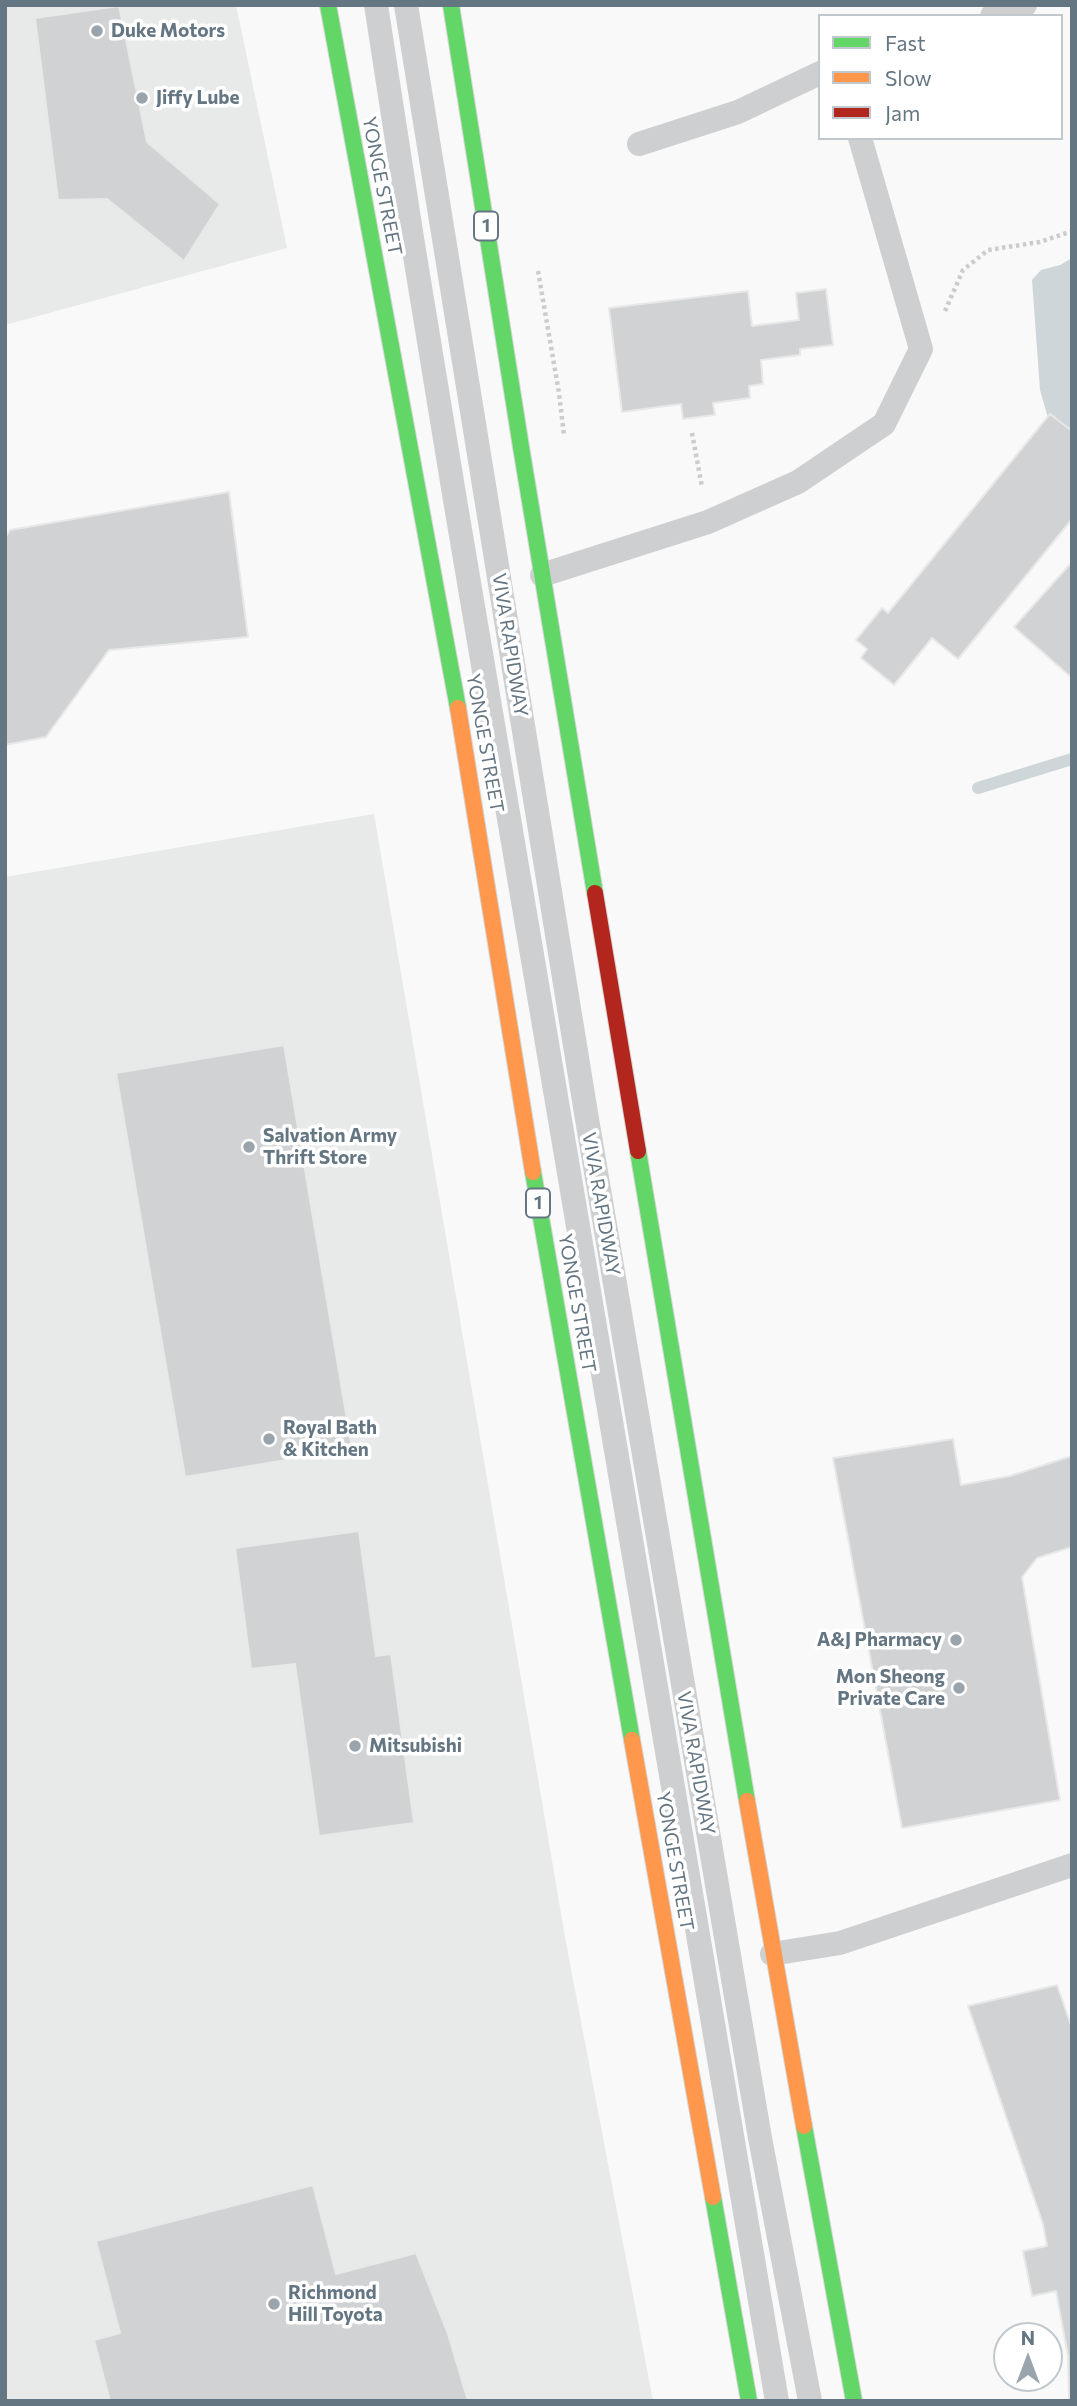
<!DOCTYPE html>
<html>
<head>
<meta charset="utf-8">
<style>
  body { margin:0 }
  #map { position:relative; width:1077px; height:2406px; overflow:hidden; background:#f9f9f9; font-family:Commissioner,sans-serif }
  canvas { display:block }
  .frame { position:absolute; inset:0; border:7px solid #657683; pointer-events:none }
  .legend { position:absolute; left:818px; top:14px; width:245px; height:126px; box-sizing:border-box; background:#fff; border:2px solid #c1c8cd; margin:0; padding:9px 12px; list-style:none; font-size:21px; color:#657683 }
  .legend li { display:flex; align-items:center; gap:14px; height:35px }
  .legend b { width:35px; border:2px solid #c1c8cd }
  .north { position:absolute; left:993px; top:2322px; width:70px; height:70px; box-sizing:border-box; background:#fff; border:2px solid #c1c8cd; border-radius:50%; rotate:0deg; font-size:19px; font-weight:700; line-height:28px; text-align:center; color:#657683 }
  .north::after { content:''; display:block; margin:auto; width:24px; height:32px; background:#99a4ac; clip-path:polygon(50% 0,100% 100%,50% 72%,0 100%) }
</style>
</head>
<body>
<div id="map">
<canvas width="1077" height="2406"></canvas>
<div class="frame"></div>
<ul class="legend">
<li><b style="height:9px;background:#63d668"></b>Fast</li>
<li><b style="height:9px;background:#ff974d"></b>Slow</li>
<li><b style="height:9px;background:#b3261e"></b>Jam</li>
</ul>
<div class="north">N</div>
</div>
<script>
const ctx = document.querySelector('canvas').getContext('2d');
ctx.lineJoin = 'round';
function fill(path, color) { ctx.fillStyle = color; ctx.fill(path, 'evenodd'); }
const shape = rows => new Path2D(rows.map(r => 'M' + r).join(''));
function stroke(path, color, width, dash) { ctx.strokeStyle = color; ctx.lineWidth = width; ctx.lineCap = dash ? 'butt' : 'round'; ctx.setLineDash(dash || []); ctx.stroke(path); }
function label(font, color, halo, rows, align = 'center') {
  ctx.font = font + ' Commissioner,sans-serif'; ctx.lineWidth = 7; ctx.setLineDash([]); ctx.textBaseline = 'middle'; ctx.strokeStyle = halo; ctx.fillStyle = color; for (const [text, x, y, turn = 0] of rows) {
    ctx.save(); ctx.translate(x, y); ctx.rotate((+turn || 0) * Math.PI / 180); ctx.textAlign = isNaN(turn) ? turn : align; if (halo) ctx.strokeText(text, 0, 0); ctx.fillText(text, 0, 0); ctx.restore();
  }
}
fill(shape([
  [5,5,236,5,287,248,5,325],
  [374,814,565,1937,653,2401,5,2401,5,877]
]), '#e8e9e9');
fill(shape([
  [1072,258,1072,457,1053,435,1040,390,1032,280,1041,270,1060,265]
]), '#ced6d9');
stroke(shape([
  [978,788,1072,759]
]), '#ced6d9', 12);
const building = shape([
  [119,6,147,142,220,204,184,261,107,199,58,200,35,18,119,6],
  [826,289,833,345,800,349,800,355,761,360,763,384,749,386,750,398,713,403,715,415,683,419,681,404,622,412,609,308,748,291,752,326,799,320,796,293,826,289],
  [1050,414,1072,431,1072,519,958,659,932,638,894,685,861,658,867,649,856,640,882,608,888,613,1050,414],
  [229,492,248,637,109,650,46,737,5,745,5,538,10,530,229,492],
  [1072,562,1072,678,1014,627,1072,562],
  [284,1045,352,1449,185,1477,116,1073,284,1045],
  [953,1439,961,1485,1010,1476,1072,1456,1072,1547,1037,1558,1022,1577,1060,1800,902,1828,833,1458,953,1439],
  [359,1531,376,1656,391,1654,414,1823,319,1836,295,1664,251,1669,235,1548,359,1531],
  [1057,1985,1072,2028,1072,2401,1069,2401,1068,2356,1056,2291,1032,2296,1023,2251,1047,2246,1043,2224,968,2006,1057,1985],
  [313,2185,336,2274,416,2253,448,2334,468,2401,110,2401,94,2340,120,2333,96,2241,313,2185]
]);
fill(building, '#d0d2d3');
stroke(building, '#e8e8e8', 2);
const fast = shape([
  [328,5,458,708],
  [451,5,521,447,595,893],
  [638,1151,747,1801],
  [533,1172,632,1740],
  [804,2126,854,2401],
  [713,2197,749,2401]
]);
const slow = shape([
  [458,708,533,1172],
  [632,1740,713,2197],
  [747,1801,804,2126]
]);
const jam = shape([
  [595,893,638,1151]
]);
stroke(fast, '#d5d6d7', 18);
stroke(slow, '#d5d6d7', 18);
stroke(jam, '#d5d6d7', 18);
stroke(shape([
  [538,271,559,393,564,435],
  [945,311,963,270,988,250,1040,242,1072,231],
  [692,433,702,487]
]), '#cbcccd', 4.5, [3.5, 3.5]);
stroke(shape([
  [376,5,412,238,455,500,777,2401],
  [406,5,586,1113,760,2138,810,2401],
  [992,16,1025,5],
  [639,144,738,112,820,73],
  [542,575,708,522,798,482,884,424,921,349,860,138],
  [772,1954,840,1943,1072,1865]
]), '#cecfd0', 24);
stroke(fast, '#63d668', 16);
stroke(slow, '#ff974d', 16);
stroke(jam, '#b3261e', 16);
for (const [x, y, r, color] of [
  [97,31,7,"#99a4ac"],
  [142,98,7,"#99a4ac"],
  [249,1147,7,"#99a4ac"],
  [269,1439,7,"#99a4ac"],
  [956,1640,7,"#99a4ac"],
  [959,1688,7,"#99a4ac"],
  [355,1746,7,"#99a4ac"],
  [274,2304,7,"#99a4ac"]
]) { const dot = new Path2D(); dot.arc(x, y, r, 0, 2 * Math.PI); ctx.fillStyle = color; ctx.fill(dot); stroke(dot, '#fff', 2.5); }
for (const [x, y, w] of [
  [486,226,24],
  [538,1203,24]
]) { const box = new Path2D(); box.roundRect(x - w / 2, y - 14.5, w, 29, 5); ctx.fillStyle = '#fff'; ctx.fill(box); stroke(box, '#657683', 2); }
label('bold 18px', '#657683', null, [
  ["1",486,226],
  ["1",538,1203]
]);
label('bold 19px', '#657683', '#fff', [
  ["Duke Motors",111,31],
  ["Jiffy Lube",156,98],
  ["Salvation Army",263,1136],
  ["Thrift Store",263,1158],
  ["Royal Bath",283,1428],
  ["& Kitchen",283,1450],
  ["A&J Pharmacy",942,1640,"right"],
  ["Mon Sheong",945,1677,"right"],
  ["Private Care",945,1699,"right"],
  ["Mitsubishi",369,1746],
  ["Richmond",288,2293],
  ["Hill Toyota",288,2315]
], 'left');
label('19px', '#657683', '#fff', [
  ["YONGE STREET",382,186,79],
  ["VIVA RAPIDWAY",510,645,81],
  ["YONGE STREET",485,743,80],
  ["VIVA RAPIDWAY",601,1204,80],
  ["YONGE STREET",577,1303,80],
  ["VIVA RAPIDWAY",696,1763,80],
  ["YONGE STREET",675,1861,80]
]);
</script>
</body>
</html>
